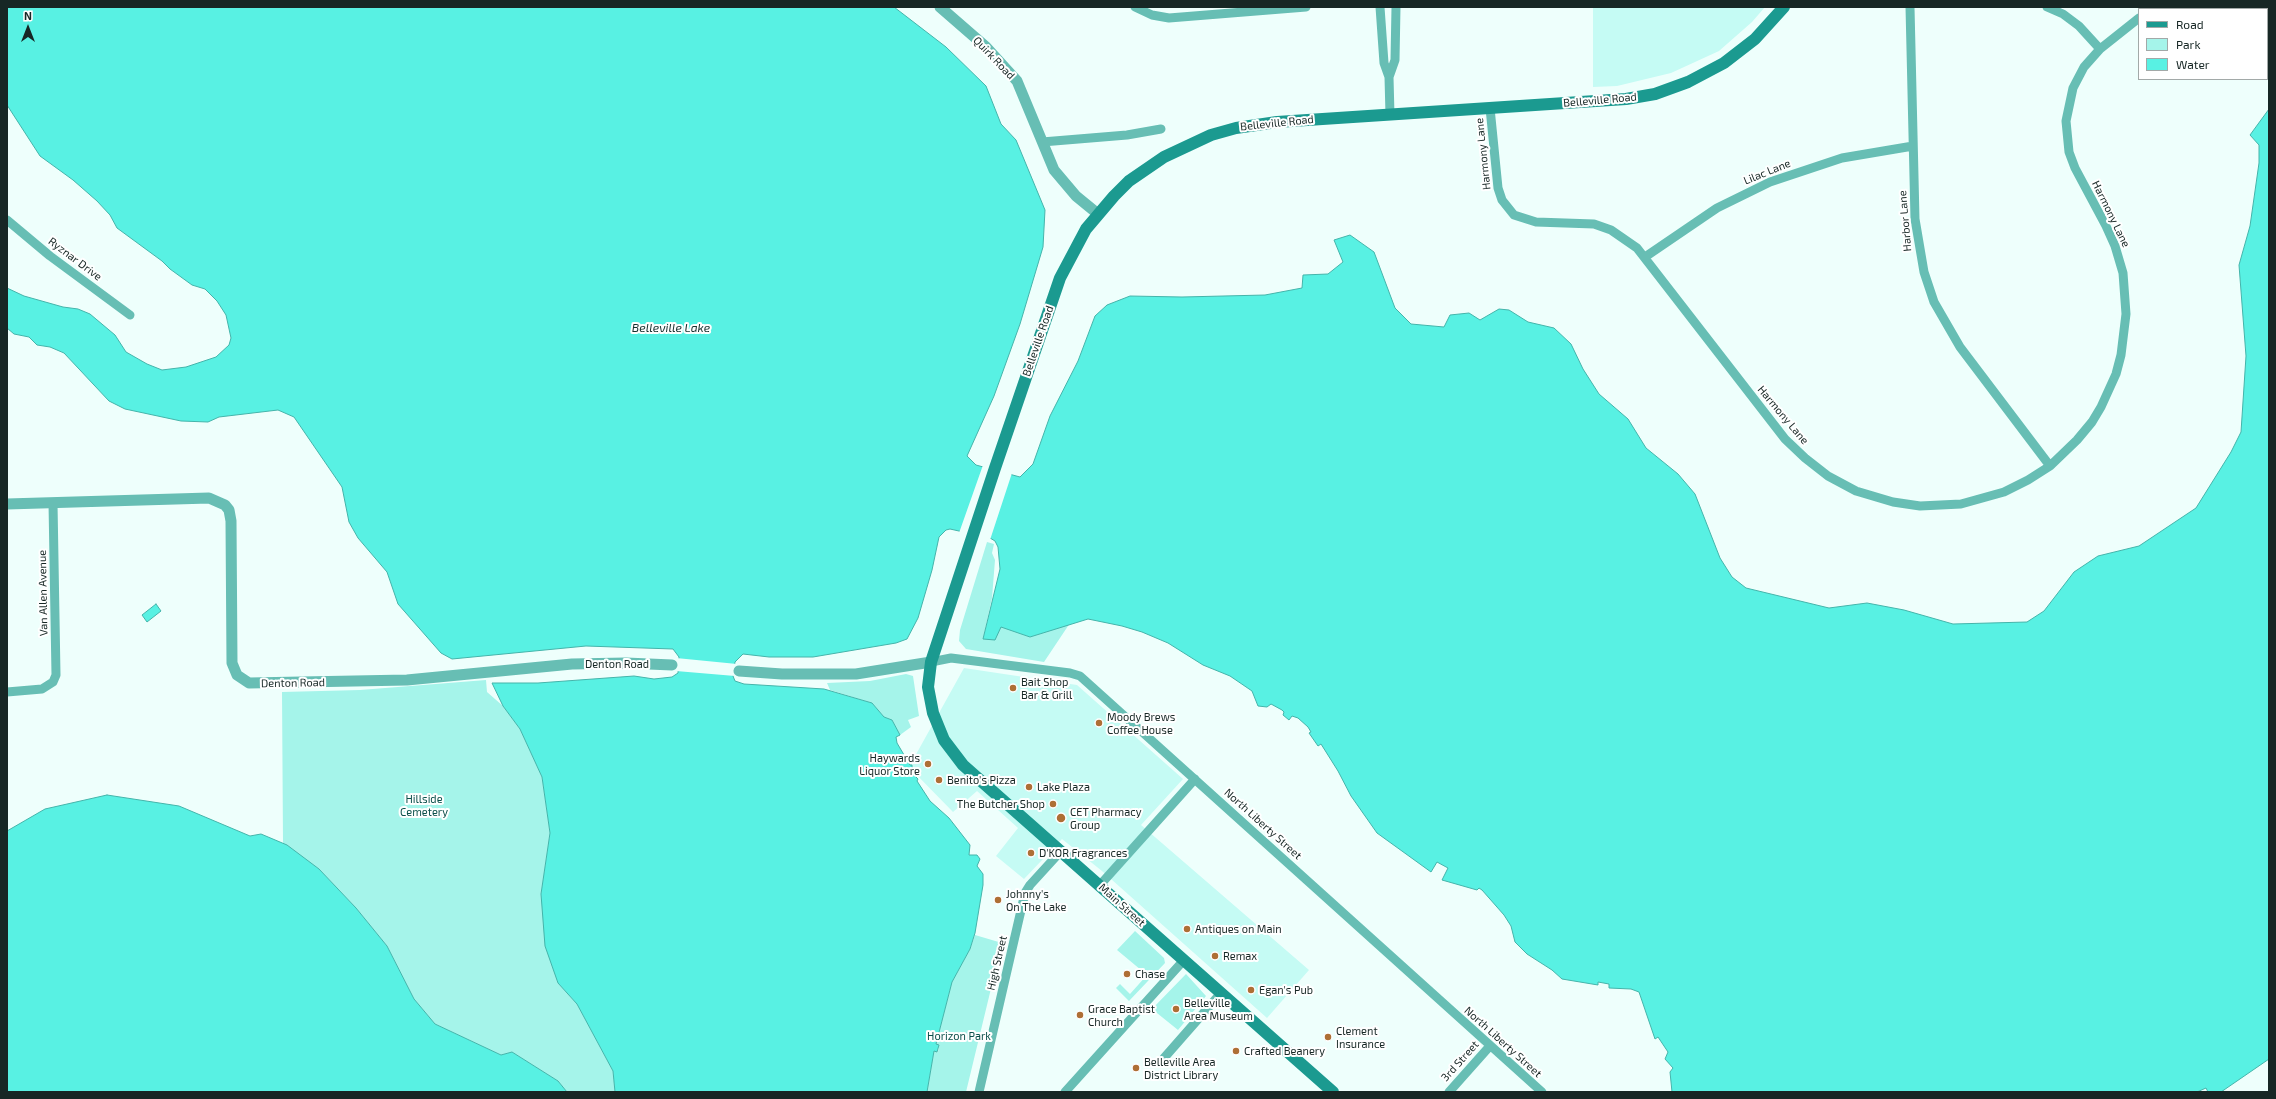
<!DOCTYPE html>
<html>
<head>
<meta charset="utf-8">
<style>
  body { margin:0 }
  #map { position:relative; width:2276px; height:1099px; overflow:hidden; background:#eefffc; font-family:"Exo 2",sans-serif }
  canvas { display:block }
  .frame { position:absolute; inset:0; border:8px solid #172725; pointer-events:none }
  .legend { position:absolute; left:2138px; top:8px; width:130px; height:72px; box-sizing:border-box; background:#fff; border:1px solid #a2a9a8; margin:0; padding:5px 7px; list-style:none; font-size:12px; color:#172725 }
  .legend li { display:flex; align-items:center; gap:8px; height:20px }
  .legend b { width:20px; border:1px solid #a2a9a8 }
  .north { position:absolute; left:8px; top:8px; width:40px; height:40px; -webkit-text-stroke:3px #fff; paint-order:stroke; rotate:0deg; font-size:11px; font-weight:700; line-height:16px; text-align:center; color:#172725 }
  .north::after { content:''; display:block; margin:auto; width:14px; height:18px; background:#172725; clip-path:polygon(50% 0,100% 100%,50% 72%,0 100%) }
</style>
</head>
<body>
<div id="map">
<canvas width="2276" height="1099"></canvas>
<div class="frame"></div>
<ul class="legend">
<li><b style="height:5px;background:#1b9a90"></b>Road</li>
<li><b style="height:11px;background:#a5f4ea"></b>Park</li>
<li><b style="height:11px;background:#58f1e3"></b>Water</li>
</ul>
<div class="north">N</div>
</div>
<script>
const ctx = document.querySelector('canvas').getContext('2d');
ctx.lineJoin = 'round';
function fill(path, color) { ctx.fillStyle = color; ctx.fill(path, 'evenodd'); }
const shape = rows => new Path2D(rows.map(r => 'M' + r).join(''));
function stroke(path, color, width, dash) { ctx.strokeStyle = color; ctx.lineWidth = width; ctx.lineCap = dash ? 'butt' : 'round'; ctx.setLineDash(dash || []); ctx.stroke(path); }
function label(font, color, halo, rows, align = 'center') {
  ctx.font = font + ' "Exo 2",sans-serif'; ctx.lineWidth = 4; ctx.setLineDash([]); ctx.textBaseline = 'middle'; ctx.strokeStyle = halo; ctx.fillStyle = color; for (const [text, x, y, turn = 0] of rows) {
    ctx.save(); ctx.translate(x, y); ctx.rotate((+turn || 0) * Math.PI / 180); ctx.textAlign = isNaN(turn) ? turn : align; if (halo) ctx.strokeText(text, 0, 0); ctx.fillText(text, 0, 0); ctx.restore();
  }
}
fill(shape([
  [1593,7,1765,7,1752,22,1719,51,1671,73,1617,86,1593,87],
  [964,668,1077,685,1183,779,1141,825,1309,970,1267,1018,1102,871,1062,839,1024,879,996,856,1018,828,977,791,953,812,909,767]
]), '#c5fbf4');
fill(shape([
  [987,542,994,544,992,553,995,560,992,598,983,639,1000,626,1030,637,1070,623,1044,662,966,649,959,641,960,630],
  [906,674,913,676,919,716,908,720,911,727,900,735,892,720,884,717,872,703,830,690,827,683,870,681],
  [486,680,487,692,503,706,520,729,542,777,550,833,541,894,558,983,577,1004,613,1071,615,1092,567,1092,558,1081,512,1052,501,1055,435,1024,414,999,387,946,356,908,319,869,283,843,282,692,360,690],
  [1135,931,1164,958,1165,963,1129,1001,1116,988,1120,984,1130,994,1147,975,1117,950],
  [975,935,1002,943,966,1092,927,1092,934,1051,938,1052,939,1045,936,1044,952,982,970,949],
  [1186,974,1206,996,1178,1030,1152,1009]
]), '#a5f4ea');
const water = shape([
  [7,7,894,7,946,47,986,86,1001,124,1016,140,1045,210,1043,247,1020,324,994,396,967,456,976,465,1020,477,1033,464,1050,416,1078,361,1095,316,1107,305,1130,296,1182,297,1265,295,1302,288,1303,275,1328,274,1343,262,1334,240,1350,235,1374,252,1395,308,1411,324,1444,327,1450,315,1469,313,1480,320,1499,309,1509,310,1528,322,1554,328,1571,344,1583,369,1599,394,1628,419,1646,448,1678,474,1695,494,1720,558,1732,577,1746,588,1829,608,1867,603,1904,610,1953,624,2027,622,2044,611,2074,572,2098,556,2139,546,2196,508,2231,452,2241,432,2246,356,2239,265,2250,226,2259,163,2259,145,2250,135,2269,109,2269,1059,2221,1092,2208,1092,2206,1088,2197,1092,1672,1092,1670,1072,1673,1068,1665,1059,1668,1052,1658,1037,1655,1039,1639,992,1631,989,1609,988,1609,984,1598,982,1598,985,1562,979,1552,970,1527,954,1515,942,1511,926,1504,915,1482,890,1479,888,1477,890,1442,880,1448,868,1437,862,1431,872,1377,833,1351,796,1338,771,1321,744,1318,746,1309,733,1311,732,1308,727,1298,718,1292,716,1289,720,1283,715,1284,712,1282,710,1271,704,1267,707,1258,706,1252,691,1230,676,1203,665,1168,643,1142,632,1122,626,1088,619,1030,637,1001,627,995,640,983,639,1000,569,998,547,995,541,990,538,950,529,946,530,939,537,932,570,918,618,907,639,896,643,813,657,769,657,743,654,735,662,733,676,735,681,744,684,824,689,872,703,884,717,892,720,900,735,896,737,897,743,910,765,912,765,912,773,918,779,917,781,930,801,949,818,970,845,969,855,977,855,980,859,977,866,983,874,983,885,975,933,970,949,952,982,936,1044,939,1045,937,1052,934,1051,927,1092,615,1092,613,1071,577,1004,558,983,545,946,541,894,550,833,542,777,520,729,503,706,492,683,538,683,634,676,654,679,672,677,678,673,679,657,673,649,586,646,452,659,441,653,398,604,387,572,358,538,349,522,342,487,294,417,278,410,219,417,208,422,181,421,125,409,109,401,64,353,50,347,37,345,29,337,14,334,7,328,7,288,24,296,63,307,78,309,90,314,115,335,126,352,147,364,162,370,186,367,216,357,229,345,231,338,226,315,217,301,205,289,192,285,170,269,162,261,117,228,110,215,97,201,73,180,40,156,7,105,7,7],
  [156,604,161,611,147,622,142,615,156,604],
  [107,795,179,806,250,836,261,834,287,845,319,869,356,908,387,946,414,999,435,1024,501,1055,512,1052,558,1081,567,1092,7,1092,7,831,45,809,107,795]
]);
fill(water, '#58f1e3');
stroke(water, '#44b4aa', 1);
fill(shape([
  [983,465,1012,473,990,540,959,533],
  [676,658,737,664,735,676,676,671]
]), '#eefffc');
stroke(shape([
  [1135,7,1152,15,1169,18,1306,7],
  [1380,7,1384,63,1389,77,1390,115],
  [1910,7,1915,219,1924,272,1934,302,1960,347,2050,466],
  [2047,7,2063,14,2079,26,2100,49],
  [2152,9,2155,7],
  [1389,77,1395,60,1396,7],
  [1490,108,1498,188,1502,200,1514,215,1536,222,1594,224,1611,230,1637,248,1785,439,1805,458,1828,476,1856,491,1893,502,1920,506,1961,504,2004,492,2028,480,2050,466,2077,440,2092,422,2101,407,2116,374,2121,355,2126,314,2123,273,2115,246,2106,226,2075,168,2069,152,2066,121,2073,88,2084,67,2100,49,2139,18],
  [1042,142,1127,135,1161,129],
  [7,220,50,256,130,315],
  [1645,257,1717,208,1770,182,1842,158,1913,146],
  [931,662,951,658,1070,673,1080,676,1542,1092],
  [7,692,42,689,53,682,56,675,53,503],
  [1100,885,1195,779],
  [1164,1058,1221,993],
  [979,1092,1025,893,1030,885,1061,851],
  [1065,1092,1184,960],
  [1449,1092,1489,1047]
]), '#67beb4', 9);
stroke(shape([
  [940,7,986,47,1017,81,1054,170,1076,196,1098,214],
  [7,504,209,498,225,505,229,510,231,521,232,663,237,675,249,683,407,680,572,664,626,663,672,665],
  [739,671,782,674,856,674,931,662]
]), '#67beb4', 11);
stroke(shape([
  [1333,1092,963,765,944,740,933,713,928,687,931,662,995,468,1060,278,1086,229,1114,196,1129,181,1164,157,1211,135,1236,128,1277,122,1626,99,1655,94,1688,82,1724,63,1755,39,1784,7]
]), '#1b9a90', 12);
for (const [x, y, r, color] of [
  [1013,688,4,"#ae6f35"],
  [1099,723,4,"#ae6f35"],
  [928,764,4,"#ae6f35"],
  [939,780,4,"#ae6f35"],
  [1029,787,4,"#ae6f35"],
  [1053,804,4,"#ae6f35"],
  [1061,818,5,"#ae6f35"],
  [1031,853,4,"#ae6f35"],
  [998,900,4,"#ae6f35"],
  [1187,929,4,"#ae6f35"],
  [1215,956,4,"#ae6f35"],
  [1127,974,4,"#ae6f35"],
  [1251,990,4,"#ae6f35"],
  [1176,1009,4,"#ae6f35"],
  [1080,1015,4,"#ae6f35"],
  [1328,1037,4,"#ae6f35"],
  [1236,1051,4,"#ae6f35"],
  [1136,1068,4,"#ae6f35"]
]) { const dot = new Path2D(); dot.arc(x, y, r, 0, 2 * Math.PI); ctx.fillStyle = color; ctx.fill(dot); stroke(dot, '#fff', 1.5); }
label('11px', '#172725', '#fff', [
  ["Quirk Road",994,58,46],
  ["Belleville Road",1600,100,-5],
  ["Belleville Road",1277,123,-6],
  ["Harmony Lane",1483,154,-96],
  ["Lilac Lane",1767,172,-22],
  ["Harmony Lane",2111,214,64],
  ["Harbor Lane",1905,221,-95],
  ["Ryznar Drive",75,259,37],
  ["Belleville Road",1038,341,-71],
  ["Harmony Lane",1783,415,50],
  ["Van Allen Avenue",43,593,-91],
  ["Denton Road",617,664],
  ["Denton Road",293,683,-1],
  ["North Liberty Street",1263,824,42],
  ["Main Street",1122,905,42],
  ["High Street",997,963,-77],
  ["North Liberty Street",1503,1042,42],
  ["3rd Street",1460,1061,-48]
]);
label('11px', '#172725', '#fff', [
  ["Bait Shop",1021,682],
  ["Bar & Grill",1021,695],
  ["Moody Brews",1107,717],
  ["Coffee House",1107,730],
  ["Haywards",920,758,"right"],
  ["Liquor Store",920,771,"right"],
  ["Benito's Pizza",947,780],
  ["Lake Plaza",1037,787],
  ["The Butcher Shop",1045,804,"right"],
  ["CET Pharmacy",1070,812],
  ["Group",1070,825],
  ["D'KOR Fragrances",1039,853],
  ["Johnny's",1006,894],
  ["On The Lake",1006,907],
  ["Antiques on Main",1195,929],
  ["Remax",1223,956],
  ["Chase",1135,974],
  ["Egan's Pub",1259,990],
  ["Belleville",1184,1003],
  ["Area Museum",1184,1016],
  ["Grace Baptist",1088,1009],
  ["Church",1088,1022],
  ["Clement",1336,1031],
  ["Insurance",1336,1044],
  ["Crafted Beanery",1244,1051],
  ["Belleville Area",1144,1062],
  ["District Library",1144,1075]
], 'left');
label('11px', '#0b4f4a', '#fff', [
  ["Hillside",424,799],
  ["Cemetery",424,812],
  ["Horizon Park",959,1036]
]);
label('italic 12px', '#152e2c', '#fff', [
  ["Belleville Lake",671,328]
]);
</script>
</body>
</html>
